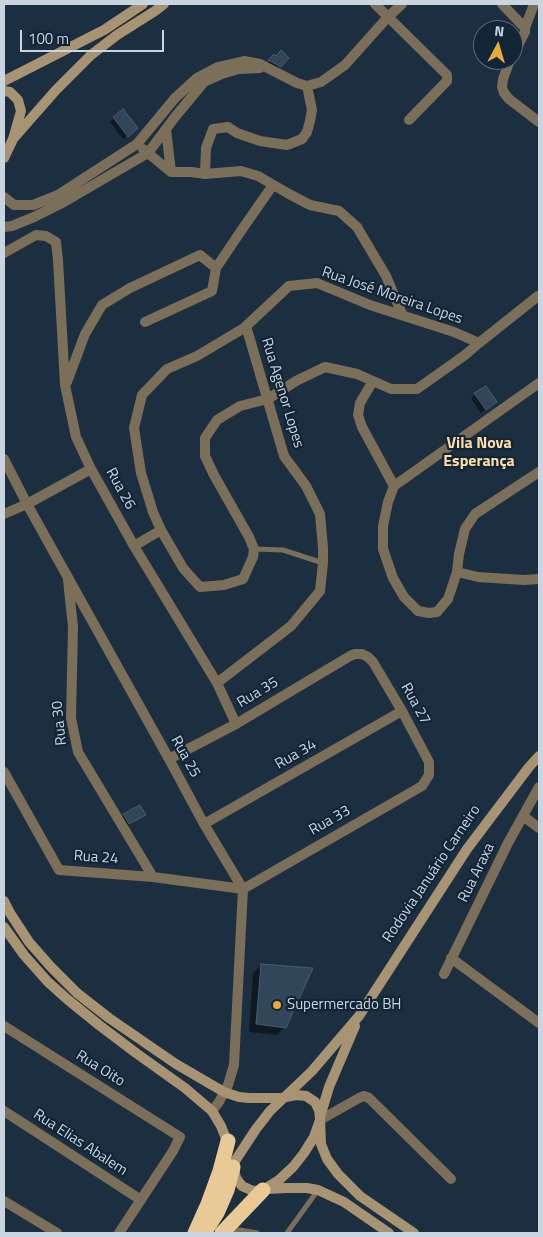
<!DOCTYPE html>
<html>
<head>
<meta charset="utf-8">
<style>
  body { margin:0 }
  #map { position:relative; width:543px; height:1237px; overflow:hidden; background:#1c2f41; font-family:"Titillium Web",sans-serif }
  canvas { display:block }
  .frame { position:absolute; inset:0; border:5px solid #c9d5e0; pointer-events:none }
  .north { position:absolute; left:473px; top:20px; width:50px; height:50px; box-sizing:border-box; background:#122537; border:1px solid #5b6b7b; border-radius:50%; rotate:6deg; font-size:14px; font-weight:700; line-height:20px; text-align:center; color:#c9d5e0 }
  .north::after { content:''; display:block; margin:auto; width:18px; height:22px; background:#e8ab37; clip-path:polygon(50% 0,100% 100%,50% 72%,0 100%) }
  .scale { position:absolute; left:20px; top:30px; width:144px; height:22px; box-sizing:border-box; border:2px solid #c9d5e0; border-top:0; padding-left:6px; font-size:15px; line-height:18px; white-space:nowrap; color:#c9d5e0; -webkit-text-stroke:4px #122537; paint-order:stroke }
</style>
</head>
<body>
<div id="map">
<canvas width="543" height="1237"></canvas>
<div class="frame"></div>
<div class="north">N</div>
<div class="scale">100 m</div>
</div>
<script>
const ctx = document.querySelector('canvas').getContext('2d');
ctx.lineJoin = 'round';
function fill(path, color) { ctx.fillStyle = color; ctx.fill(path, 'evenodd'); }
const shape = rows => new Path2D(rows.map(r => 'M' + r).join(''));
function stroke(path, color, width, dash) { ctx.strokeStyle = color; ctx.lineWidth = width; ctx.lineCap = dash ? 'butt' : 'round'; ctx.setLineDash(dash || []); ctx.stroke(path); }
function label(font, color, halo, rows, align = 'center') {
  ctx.font = font + ' "Titillium Web",sans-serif'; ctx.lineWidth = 4.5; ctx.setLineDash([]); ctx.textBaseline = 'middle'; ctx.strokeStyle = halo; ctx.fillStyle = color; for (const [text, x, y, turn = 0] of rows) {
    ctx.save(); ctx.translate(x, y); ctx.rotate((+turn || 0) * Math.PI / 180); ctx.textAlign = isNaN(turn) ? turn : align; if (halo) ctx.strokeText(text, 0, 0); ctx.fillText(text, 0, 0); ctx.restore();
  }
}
fill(shape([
  [274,56,287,58,276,70,266,65],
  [123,111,133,132,123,139,110,122],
  [485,387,492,406,481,413,471,398],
  [124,815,144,815,140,818,125,827,120,818],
  [261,965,285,1027,277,1035,249,1032,253,973]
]), '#0007');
const building = shape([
  [281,50,289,58,281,67,268,60,274,54,276,56,281,50],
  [123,109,138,128,128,137,113,117,123,109],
  [486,386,497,402,486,410,474,393,486,386],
  [140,805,146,815,129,824,123,814,140,805],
  [261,964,313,968,286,1028,256,1024,261,964]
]);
fill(building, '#324659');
stroke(building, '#475c70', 1);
stroke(shape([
  [254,549,283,550,323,563],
  [230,1230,240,1230,257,1233],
  [287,1233,318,1190]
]), '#7c6f5a', 5);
stroke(shape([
  [375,4,447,75,447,81,409,120],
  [502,4,525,28,525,32,513,55],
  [525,28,534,4],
  [510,60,503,79,502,87,504,93,509,99,539,122],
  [166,129,171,172],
  [143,149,171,172],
  [171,172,191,172,205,174,241,171,258,176,289,194,310,205,339,211,357,227,386,276,402,314],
  [205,174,206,148,213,129,228,127,237,133,260,141,287,145,302,139,307,132,310,121,312,110,307,86],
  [4,197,14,205,33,205,58,195,137,144,175,98,197,78,218,67,244,61,260,64,297,83,307,86,321,82,345,65,387,18,402,4],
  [4,227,12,226,34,217,64,202,148,153,175,117,204,82,222,74,238,69,260,68],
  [4,253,36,235,46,236,56,242,58,260,65,385,76,437,91,469,134,546,217,683,236,724],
  [145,322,212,291,216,268,243,228,273,185],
  [479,343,454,332,370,305,317,283,289,286,244,328,197,356,167,369,142,395,134,428,141,473,153,512,161,530,183,568,200,587,224,585,243,579,253,557,254,549,249,537,214,475,205,456,205,438,217,420,240,406,268,399,296,381,325,367,357,374,391,389,417,389,465,355,479,343,538,296],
  [373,381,360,403,358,415,362,427,394,486],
  [67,382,85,334,102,305,130,288,200,255,216,268],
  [539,383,394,486,388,502,383,526,383,549,393,578,404,597,418,611,429,613,437,612,448,599,457,572,459,554,465,529,475,514,539,472],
  [4,459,27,504,169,759,204,824,243,889,234,1065,228,1085,219,1102,212,1111],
  [4,514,27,504,91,469],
  [134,546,161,530],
  [457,572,478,577,524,580,539,579],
  [68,580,73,627,71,718,78,752,153,877],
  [217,683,291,626,320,591,323,563,323,548,320,514,306,486,284,456,246,326],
  [4,772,59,870,153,877,243,889,422,786,429,775,429,762,402,711,373,662,368,657,362,654,355,654,350,656,236,724,169,759],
  [523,816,539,828],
  [204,824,402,711],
  [451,958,539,1023],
  [444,974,508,843,539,787],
  [4,1026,180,1137,173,1151,119,1233],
  [4,1111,141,1200],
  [320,1120,359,1098,364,1096,369,1098,451,1179],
  [4,1201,57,1233]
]), '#7c6f5a', 10);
stroke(shape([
  [4,81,104,30,143,4],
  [4,91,10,92,18,100,21,111,13,139,4,158],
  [13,139,56,90,91,55,117,35,155,11,164,4],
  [4,901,10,913,29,942,51,967,77,993,109,1018,176,1064,224,1092,239,1097,249,1098,284,1098],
  [4,927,24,955,48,982,67,999,99,1025,136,1053,185,1088,212,1111,221,1126,229,1146],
  [286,1097,296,1095,306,1096,315,1102,319,1110,320,1118,321,1144,327,1159,338,1174,360,1196,414,1233],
  [320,1117,329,1087,355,1026],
  [320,1120,314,1137,304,1153,293,1167,279,1180,263,1190,253,1191,242,1186,236,1178,233,1164,256,1129,270,1111,312,1071,359,1016,467,849,529,767,539,756],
  [267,1189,287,1188,307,1188,318,1190,344,1202,389,1233]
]), '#a89372', 10);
stroke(shape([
  [195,1233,208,1204,220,1171,228,1141],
  [204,1233,217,1213,227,1190,233,1167],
  [222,1233,263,1190]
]), '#e9c995', 15);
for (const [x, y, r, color] of [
  [277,1005,5,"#e8ab37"]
]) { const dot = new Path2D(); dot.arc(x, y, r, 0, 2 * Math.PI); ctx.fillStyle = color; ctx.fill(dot); stroke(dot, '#122537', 2); }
label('15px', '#c9d5e0', '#122537', [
  ["Rua José Moreira Lopes",392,296,19],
  ["Rua Agenor Lopes",282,393,73],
  ["Rua 26",120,489,61],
  ["Rua 35",258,693,-31],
  ["Rua 27",415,704,61],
  ["Rua 30",60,723,-96],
  ["Rua 34",296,755,-30],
  ["Rua 25",185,757,61],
  ["Rua 33",330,821,-30],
  ["Rua 24",96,858,4],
  ["Rua Araxa",477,873,-64],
  ["Rodovia Januário Carneiro",432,874,-56],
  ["Rua Oito",100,1069,32],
  ["Rua Elias Abalem",80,1143,33]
]);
label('15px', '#c9d5e0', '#122537', [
  ["Supermercado BH",287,1005]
], 'left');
label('bold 16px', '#ffdda6', '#122537', [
  ["Vila Nova",479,444],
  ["Esperança",479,462]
]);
</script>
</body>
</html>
